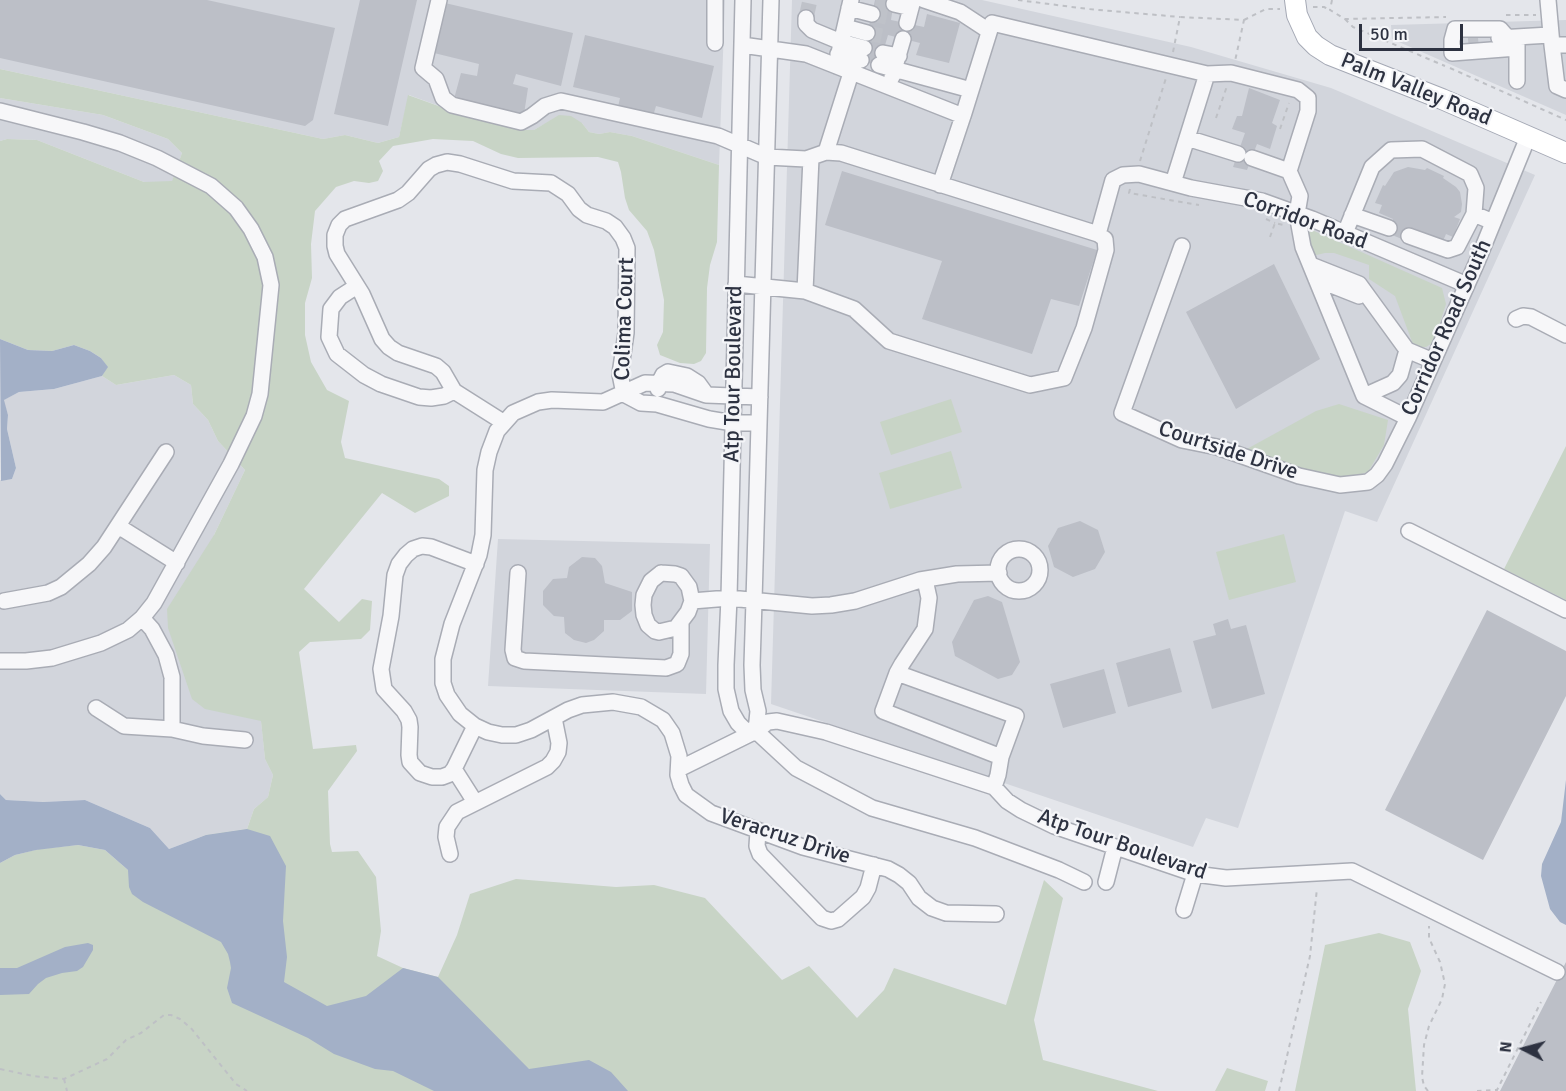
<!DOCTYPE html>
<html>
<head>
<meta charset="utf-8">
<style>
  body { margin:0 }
  #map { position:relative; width:1566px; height:1091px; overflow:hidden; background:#e4e6eb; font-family:Signika,sans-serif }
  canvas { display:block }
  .north { position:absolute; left:1494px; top:1019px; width:60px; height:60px; -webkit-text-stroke:4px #f4f5f8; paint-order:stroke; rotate:276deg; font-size:16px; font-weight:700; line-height:24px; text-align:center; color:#2d3241 }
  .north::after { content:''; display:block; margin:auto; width:21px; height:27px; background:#2d3241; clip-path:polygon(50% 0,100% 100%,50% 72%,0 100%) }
  .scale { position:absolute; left:1359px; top:24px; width:104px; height:27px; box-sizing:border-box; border:3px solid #2d3241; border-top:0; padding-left:8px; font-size:18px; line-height:21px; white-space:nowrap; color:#2d3241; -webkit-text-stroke:4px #f4f5f8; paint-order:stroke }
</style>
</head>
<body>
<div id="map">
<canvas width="1566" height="1091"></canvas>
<div class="north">N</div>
<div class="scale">50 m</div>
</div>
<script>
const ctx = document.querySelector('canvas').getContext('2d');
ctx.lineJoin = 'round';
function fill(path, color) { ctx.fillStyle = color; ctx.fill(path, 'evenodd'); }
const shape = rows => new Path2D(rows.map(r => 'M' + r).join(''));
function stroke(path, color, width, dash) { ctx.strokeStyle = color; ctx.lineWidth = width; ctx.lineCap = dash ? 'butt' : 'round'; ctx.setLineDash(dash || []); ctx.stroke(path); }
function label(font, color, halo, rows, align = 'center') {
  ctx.font = font + ' Signika,sans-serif'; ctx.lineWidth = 4.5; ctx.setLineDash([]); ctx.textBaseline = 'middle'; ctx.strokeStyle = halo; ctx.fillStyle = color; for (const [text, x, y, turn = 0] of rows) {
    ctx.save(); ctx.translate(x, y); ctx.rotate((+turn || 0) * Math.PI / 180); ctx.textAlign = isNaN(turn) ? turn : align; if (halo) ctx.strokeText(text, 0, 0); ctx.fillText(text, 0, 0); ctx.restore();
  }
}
fill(shape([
  [0,0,725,0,719,165,632,136,610,132,599,134,589,132,582,123,545,124,534,130,519,130,469,117,409,95,399,137,378,143,345,135,323,139,0,69],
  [792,0,982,0,1191,47,1331,88,1535,175,1377,522,1345,511,1238,828,1206,818,1193,847,771,704],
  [1566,20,1566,115,1392,39,1391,25],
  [0,98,103,115,168,139,182,153,172,182,144,182,37,140,7,139,0,141],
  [174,375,191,385,193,404,208,420,218,441,245,470,214,535,241,716,261,720,265,759,273,775,268,797,254,809,247,829,206,835,169,849,150,828,85,800,43,802,6,800,0,794,0,480,12,479,16,468,7,429,8,415,3,400,19,392,54,389,102,376,116,385],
  [498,539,710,544,706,694,488,686]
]), '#d2d5dc');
fill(shape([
  [0,69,323,139,345,135,378,143,399,137,408,95,469,117,519,130,534,130,559,115,571,116,582,123,589,132,599,134,610,132,632,136,719,165,717,242,710,265,707,288,706,353,701,361,694,364,680,363,660,355,657,345,663,332,664,300,654,250,647,231,629,210,625,198,621,172,618,162,598,157,518,158,501,154,473,141,433,139,393,146,379,161,383,171,378,181,369,183,354,181,336,187,315,211,311,244,312,278,305,303,305,335,311,362,327,390,349,401,341,442,345,458,439,479,449,486,449,496,415,513,382,493,304,589,339,622,362,599,372,601,370,630,361,639,310,642,299,652,313,749,356,745,357,751,328,791,330,844,332,852,358,851,376,877,381,931,377,956,403,968,438,977,457,935,470,894,516,879,616,887,654,885,705,898,782,980,809,966,857,1018,884,990,894,968,1006,1005,1044,880,1063,898,1034,1020,1043,1060,1158,1091,0,1091,0,863,15,855,39,849,78,845,105,850,128,870,206,835,247,829,254,809,268,797,273,775,265,759,261,721,205,709,192,699,168,628,167,609,214,535,245,470,218,441,208,420,193,404,191,385,174,375,116,385,102,376,107,367,101,358,90,351,74,345,52,351,28,350,0,339,0,141,7,139,37,140,144,182,172,181,182,153,168,139,103,115,0,98],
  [1312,230,1442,288,1446,304,1434,342,1426,347,1414,347,1395,296,1369,279,1369,265,1334,253,1325,253,1304,258,1306,235],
  [951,399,962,432,891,455,880,422],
  [1339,404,1388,420,1384,445,1368,472,1337,481,1245,450,1316,411],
  [1566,446,1566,600,1504,569],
  [951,451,962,488,890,509,879,473],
  [1284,534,1296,582,1229,600,1216,552],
  [1379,933,1410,942,1421,971,1408,1009,1416,1091,1295,1091,1325,945],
  [1227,1068,1268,1081,1265,1091,1215,1091]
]), '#c8d4c6');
fill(shape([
  [0,339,28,350,52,351,74,345,90,351,101,358,108,367,102,376,54,389,19,392,4,400,8,415,7,429,16,468,12,479,1,481],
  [1566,780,1566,925,1560,922,1550,909,1541,876,1542,864,1561,822],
  [0,794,6,800,43,802,85,800,150,828,169,849,206,835,247,829,270,836,286,866,283,921,287,957,284,982,327,1006,366,996,403,968,438,977,529,1069,589,1060,611,1072,628,1091,434,1091,393,1071,375,1069,334,1054,308,1038,232,1003,227,988,231,968,230,962,228,954,221,942,143,902,132,894,129,887,128,870,105,850,78,845,36,850,15,855,0,863],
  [88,943,93,945,93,950,83,967,77,971,62,973,46,978,38,984,29,994,0,995,0,968,17,968,65,947]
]), '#a3b0c7');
fill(shape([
  [0,0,207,0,335,28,313,120,305,126,0,58],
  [360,0,417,0,388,126,334,114],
  [875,0,894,0,891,20,924,27,927,14,960,23,949,63,916,55,920,43,888,35,879,66,861,61],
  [445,3,573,33,561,86,516,74,513,84,528,88,524,114,454,99,461,73,477,76,479,64,434,53],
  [585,35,714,66,702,118,656,106,653,116,618,107,620,98,573,87],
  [1249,88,1280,100,1272,123,1277,126,1270,149,1257,144,1247,170,1233,167,1245,133,1232,129,1237,116,1242,116],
  [1408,167,1425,170,1427,168,1444,176,1443,178,1456,187,1460,192,1462,204,1461,212,1454,217,1460,219,1453,237,1446,234,1443,241,1413,228,1407,241,1387,233,1393,219,1379,213,1382,205,1375,203,1383,185,1385,186,1394,172],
  [842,171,1097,250,1079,306,1051,299,1032,354,922,319,942,261,825,225],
  [1274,264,1320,359,1236,409,1186,312],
  [1080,521,1098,530,1105,552,1095,569,1073,577,1054,567,1048,546,1058,528],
  [582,557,595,558,602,566,605,583,632,592,632,611,620,620,604,620,604,631,594,640,586,643,574,640,565,633,564,617,554,616,543,605,543,591,553,579,567,578,569,567],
  [988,596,1002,602,1020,662,1012,675,998,679,955,656,952,642,974,600],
  [1487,610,1566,651,1566,696,1483,860,1385,810],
  [1228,619,1231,629,1246,625,1265,694,1212,709,1193,641,1216,635,1213,624],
  [1170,648,1182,692,1128,707,1116,663],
  [1104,669,1116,713,1063,728,1050,684],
  [1566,962,1566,1091,1500,1091]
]), '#bcbfc7');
stroke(shape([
  [876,0,894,4],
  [872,14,891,18],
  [806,18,810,0],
  [867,33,887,37],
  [1468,39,1478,38]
]), '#bfc2c9', 15, [15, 8]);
const minor = shape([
  [439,0,423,68,436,79,443,98,452,105,521,122,532,116,545,106,561,101,718,136,767,157,806,159,826,152,841,153,1098,234,1113,180,1123,175,1139,174,1191,188,1262,201,1312,219,1467,285],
  [743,0,729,598,726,665,726,689,731,711,738,723,745,730,756,731],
  [924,0,960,12,989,31],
  [1548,0,1552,45,1566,45],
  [894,4,911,8],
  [849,8,872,14],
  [806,18,806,24,812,30,841,42,864,48],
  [907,23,913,0],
  [845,27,867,33],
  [1507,37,1500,29,1455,29,1452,40,1452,53,1517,48],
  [1499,38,1550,35],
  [1517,40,1517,81],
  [715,43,715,0],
  [742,45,806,54,963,116,940,185],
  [1552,45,1557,86,1566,90],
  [883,53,899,56],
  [838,54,861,60],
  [879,65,971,90],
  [836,66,851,0],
  [1207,74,1231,73,1298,90,1308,98,1308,111,1289,171,1300,196,1297,214,1303,247,1364,396,1408,418],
  [892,77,903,39],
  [0,111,83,132,120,143,157,158,211,186,236,208,251,229,265,257,271,285,260,394,254,416,231,464,154,603,142,618,128,630,101,643,52,658,26,661,0,661],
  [963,116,992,23,1207,74,1173,183],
  [1187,138,1238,154],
  [826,152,851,73],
  [1252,158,1289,171],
  [1352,215,1389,228],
  [1345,233,1372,167,1391,150,1422,149,1470,174,1476,188,1474,214,1493,222],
  [1409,236,1448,250,1457,247,1474,214],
  [1182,246,1122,413,1182,440,1217,447,1299,476,1340,485,1368,482,1377,475,1385,464,1408,418,1477,262,1528,137],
  [1311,265,1359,284,1407,350,1433,361],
  [1316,279,1359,296,1364,291],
  [736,284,805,291,854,309,889,341,1030,385,1064,378,1084,328,1106,250,1105,239,1098,234],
  [357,286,340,297,331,309,329,337,337,354,364,375,381,384,419,397,431,398,444,396,454,391],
  [805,291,811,158],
  [1516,319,1523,316,1531,317,1566,335],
  [658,389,659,383,663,375,668,372,687,376,698,383,706,394],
  [624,394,641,403,657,404,709,419,733,423,759,423],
  [1364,396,1393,383,1400,375,1407,350],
  [760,397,706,395,674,384,645,383,603,402,552,400,538,402,513,413,497,431,489,452,485,470,483,535,479,555,452,624,443,659,443,683,447,695,460,714,475,726,488,732,502,735,516,735,531,730,568,710,582,705,613,702,641,707,663,720,672,733,679,756,678,775,681,785,686,795,711,813,803,847,888,869,899,875,909,883,919,898,932,908,946,913,996,914],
  [503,422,454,391,443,372,436,366,398,353,389,347,382,339,362,294,337,254,335,246,335,235,339,225,345,219,398,200,408,193,429,169,436,165,447,162,460,164,513,181,551,183,568,194,579,209,587,215,606,221,615,227,623,238,627,248,626,333,620,374,624,394],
  [118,526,177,563],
  [1409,531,1566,610],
  '998 570a21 21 0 1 1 42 0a21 21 0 1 1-42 0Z',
  [518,573,513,650,515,658,524,661,666,668,677,664,681,654,681,622],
  [661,573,675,574,681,576,689,587,692,601,688,612,676,628,659,632,655,631,648,625,644,615,643,605,644,595,651,581,661,573],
  [4,601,48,593,61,587,89,564,104,547,166,452],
  [692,601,729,598,812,606,831,605,855,601,920,580,957,574,999,573],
  [142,618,152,629,166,655,172,677,172,729],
  [897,673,1016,716,1001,757,883,711,897,673,902,664,925,629,929,598,925,580],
  [96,708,124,726,172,729,203,736,245,740],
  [475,726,454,769,450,774,442,777,432,777,420,773,410,762,409,755,410,727,409,720,404,711,384,689,381,669,391,616,395,575,399,564,406,555,413,549,422,546,431,547,476,564],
  [756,731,758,711,753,690,752,665,754,601,771,0],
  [756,731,796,768,872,808,975,838,1059,870,1084,882],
  [454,769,475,802],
  [679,769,756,731,768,722,777,721,826,732,994,787,1007,801,1021,810,1054,826,1195,874,1226,878,1352,871,1557,972],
  [994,787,998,775,1001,757],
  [758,831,757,846,760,854,822,918,831,921,838,919,863,897,868,888,874,865],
  [450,854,446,837,447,827,457,812,547,767,553,761,558,752,559,743,554,718],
  [1106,882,1115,847],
  [1184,910,1195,874]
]);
const major = shape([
  [1295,0,1297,15,1307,37,1316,46,1330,55,1442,99,1566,153]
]);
stroke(minor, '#a9acb5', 18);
stroke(major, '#a5a9b5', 22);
stroke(shape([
  [1018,0,1088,9,1180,17],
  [1332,0,1330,10,1345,19,1446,17],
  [1313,7,1324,7,1330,10],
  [1506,15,1536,15],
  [1345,19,1353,27,1445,66],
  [1244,20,1266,9,1280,9],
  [1173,52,1180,17,1244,20,1235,61],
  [1450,68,1566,120],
  [1216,118,1227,86],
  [1280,129,1289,103],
  [1140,161,1166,78],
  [1130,189,1129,193,1199,205],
  [1266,219,1275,223],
  [1270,237,1275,223,1284,225],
  [0,1069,33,1076,64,1079,107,1059,126,1040,141,1033,164,1015,171,1015,180,1019,191,1028,236,1084,247,1091],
  [64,1079,67,1091],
  [1279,1091,1310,956,1317,888],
  [1428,1091,1424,1086,1422,1077,1424,1045,1429,1026,1442,999,1445,984,1440,962,1429,938,1429,926],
  [1477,1091,1497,1090,1541,1002]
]), '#bec0c5', 2, [4.5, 4.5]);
stroke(minor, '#f7f7f9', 15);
stroke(major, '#fff', 20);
label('22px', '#2d3241', '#f4f5f8', [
  ["Palm Valley Road",1416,90,22],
  ["Corridor Road",1305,221,20],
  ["Colima Court",625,319,-88],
  ["Corridor Road South",1447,328,-66],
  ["Atp Tour Boulevard",734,374,-89],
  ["Courtside Drive",1228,451,18],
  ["Veracruz Drive",785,837,18],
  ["Atp Tour Boulevard",1122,845,19]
]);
</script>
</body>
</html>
